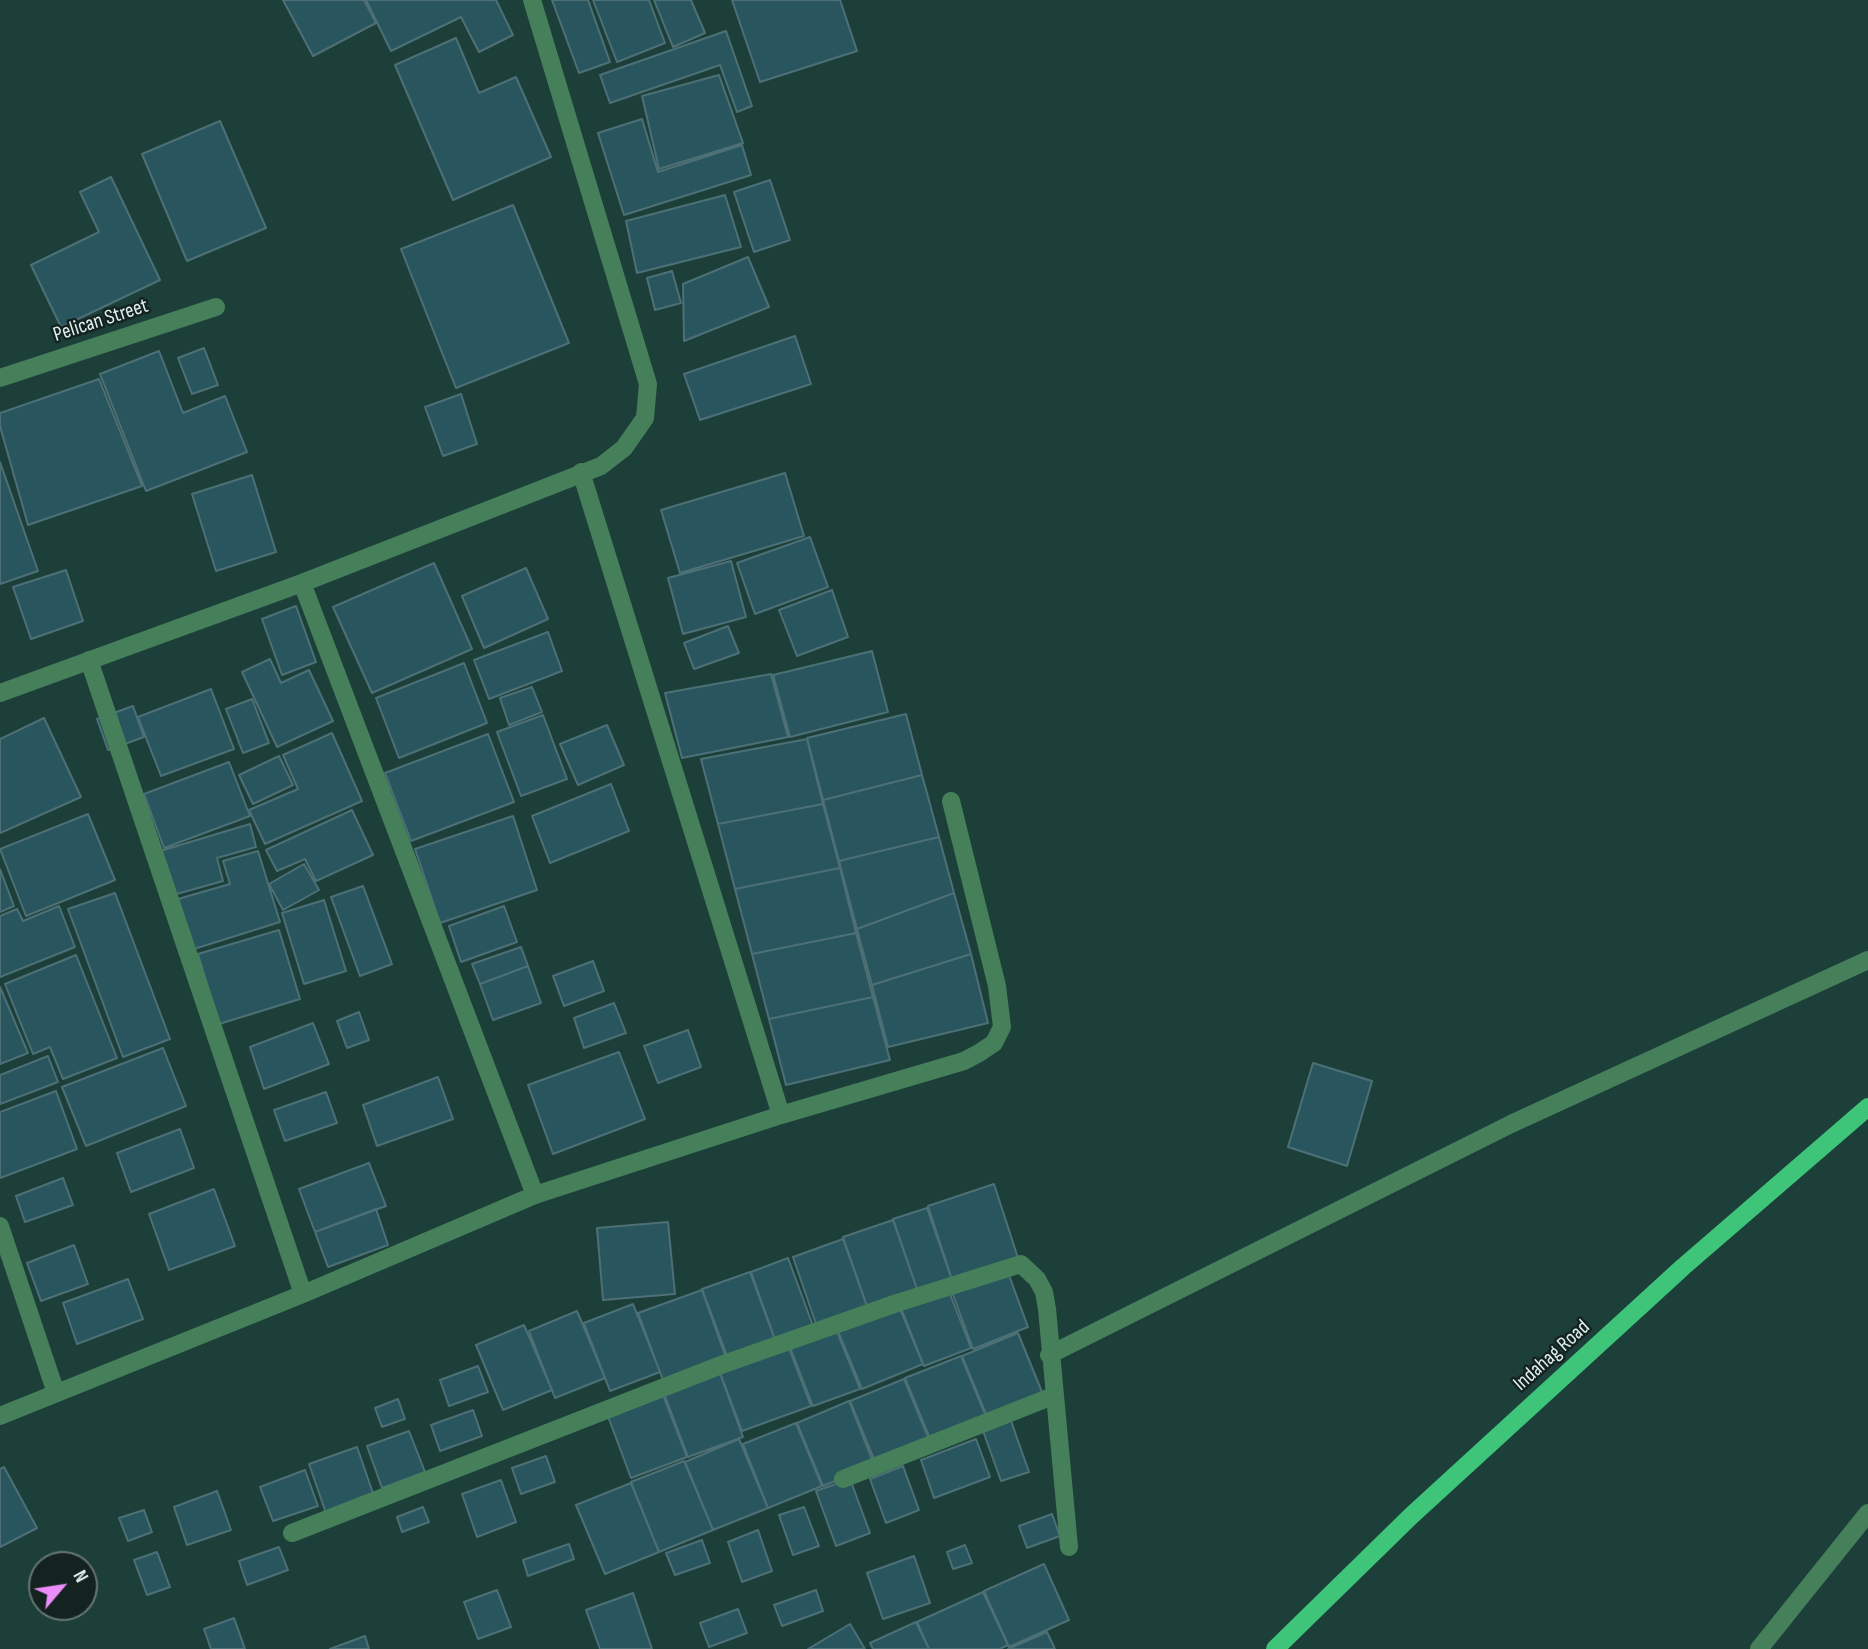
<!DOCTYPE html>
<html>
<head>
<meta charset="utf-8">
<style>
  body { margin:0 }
  #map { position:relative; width:1868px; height:1649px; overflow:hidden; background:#1d3f3a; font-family:"Sofia Sans Condensed",sans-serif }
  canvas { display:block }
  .north { position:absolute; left:28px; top:1551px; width:70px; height:70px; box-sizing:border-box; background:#142320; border:2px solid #647572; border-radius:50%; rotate:61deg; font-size:19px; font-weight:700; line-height:28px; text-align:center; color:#ddf0ed }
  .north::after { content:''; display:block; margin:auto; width:24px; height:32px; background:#ec8cfb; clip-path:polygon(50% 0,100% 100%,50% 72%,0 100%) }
</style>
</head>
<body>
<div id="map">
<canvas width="1868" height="1649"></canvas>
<div class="north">N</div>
</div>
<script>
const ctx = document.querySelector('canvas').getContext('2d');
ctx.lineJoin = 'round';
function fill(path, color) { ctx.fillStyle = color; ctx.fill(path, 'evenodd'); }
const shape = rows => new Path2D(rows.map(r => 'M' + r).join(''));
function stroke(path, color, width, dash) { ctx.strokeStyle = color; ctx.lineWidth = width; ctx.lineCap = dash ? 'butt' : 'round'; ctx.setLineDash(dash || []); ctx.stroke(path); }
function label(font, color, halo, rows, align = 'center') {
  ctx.font = font + ' "Sofia Sans Condensed",sans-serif'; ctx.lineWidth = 5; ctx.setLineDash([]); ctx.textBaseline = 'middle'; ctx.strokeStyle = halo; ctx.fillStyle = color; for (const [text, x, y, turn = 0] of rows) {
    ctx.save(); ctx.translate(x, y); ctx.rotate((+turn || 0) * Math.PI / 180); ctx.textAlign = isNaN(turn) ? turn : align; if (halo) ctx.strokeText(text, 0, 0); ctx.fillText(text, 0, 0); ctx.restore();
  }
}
const building = shape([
  [283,0,364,0,376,23,313,56,283,0],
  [366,0,496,0,513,35,479,52,461,17,391,51,366,0],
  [552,0,588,0,610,62,579,73,552,0],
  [593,0,649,0,665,43,617,62,593,0],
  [654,0,691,0,705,33,673,47,654,0],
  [732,0,840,0,857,51,760,82,732,0],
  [726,31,752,106,737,112,720,65,610,103,600,75,726,31],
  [456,38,479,93,516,77,551,157,453,200,395,65,456,38],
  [719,75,743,143,659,169,642,96,719,75],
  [642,119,658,172,742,145,751,175,624,215,598,133,642,119],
  [220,121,266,228,187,261,142,154,220,121],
  [111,177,160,280,61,327,31,265,99,232,80,192,111,177],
  [770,180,790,240,754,252,734,192,770,180],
  [725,195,741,247,637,273,626,221,725,195],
  [513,205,569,343,456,388,401,249,513,205],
  [748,257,769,307,684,341,683,284,748,257],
  [672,271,681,303,655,310,647,278,672,271],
  [795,336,811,384,700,420,684,374,795,336],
  [204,348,218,385,192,394,178,358,204,348],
  [159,351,183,413,225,396,247,452,146,491,100,374,159,351],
  [99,379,142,486,28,525,0,426,0,413,99,379],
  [461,394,477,444,443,456,425,407,461,394],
  [0,462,38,571,0,584,0,462],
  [785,473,804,536,680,573,661,510,785,473],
  [252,475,276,552,216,571,192,494,252,475],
  [810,537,828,587,755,614,737,563,810,537],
  [731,561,746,617,683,634,668,578,731,561],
  [434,563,472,649,372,693,333,607,434,563],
  [526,568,548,619,484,648,462,596,526,568],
  [66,570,83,621,31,639,13,587,66,570],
  [832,590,848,637,797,656,779,610,832,590],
  [296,606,316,662,282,675,262,619,296,606],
  [728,626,739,653,694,669,684,643,728,626],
  [548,632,562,671,489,699,474,660,548,632],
  [872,651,888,712,790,737,773,675,872,651],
  [270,659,281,683,309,670,333,721,277,747,242,672,270,659],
  [464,663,487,723,399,758,376,698,464,663],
  [771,674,788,737,682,758,665,693,771,674],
  [532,687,542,712,509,725,500,698,532,687],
  [211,689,234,749,161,776,138,717,211,689],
  [252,699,269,743,243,753,226,709,252,699],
  [133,706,144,737,108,750,97,719,133,706],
  [906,714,922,775,823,800,807,738,906,714],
  [543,715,567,779,521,796,497,732,543,715],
  [44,718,81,797,0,833,0,739,44,718],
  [607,725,624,765,578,785,560,744,607,725],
  [332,733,362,801,265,844,249,810,298,789,283,755,332,733],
  [488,734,514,802,411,841,385,773,488,734],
  [807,739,823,804,718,824,701,759,807,739],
  [279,756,293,785,253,804,239,775,279,756],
  [229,762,250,816,164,848,144,794,229,762],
  [922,775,939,837,839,861,823,800,922,775],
  [611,784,629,831,550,863,532,816,611,784],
  [823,804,840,868,735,889,718,824,823,804],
  [352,810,373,855,316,881,305,859,277,871,266,850,352,810],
  [88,814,115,880,26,916,0,849,88,814],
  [513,816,537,890,440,923,415,849,513,816],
  [250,824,256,847,217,858,223,881,173,895,160,851,250,824],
  [939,837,954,893,857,929,839,861,939,837],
  [258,851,280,922,194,949,178,899,230,884,223,861,258,851],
  [304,864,319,890,283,910,269,884,304,864],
  [840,868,856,933,752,954,735,889,840,868],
  [0,869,14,906,0,912,0,869],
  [363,886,392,964,360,976,331,897,363,886],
  [115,893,170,1039,123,1057,68,909,115,893],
  [954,893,971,954,872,985,857,929,954,893],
  [324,900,346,971,304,984,282,913,324,900],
  [59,906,75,947,0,977,0,916,17,909,23,921,59,906],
  [504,906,517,942,461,962,449,926,504,906],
  [279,930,300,999,219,1024,198,954,279,930],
  [856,933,873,997,769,1019,752,954,856,933],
  [521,947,528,966,480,984,472,964,521,947],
  [971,954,988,1023,888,1047,872,985,971,954],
  [76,955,117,1058,63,1079,50,1047,33,1054,5,984,76,955],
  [593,961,604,991,564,1006,553,976,593,961],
  [528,966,541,1003,493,1020,480,984,528,966],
  [0,987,28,1053,0,1064,0,987],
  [873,997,890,1060,786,1085,769,1019,873,997],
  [614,1003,626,1033,584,1048,574,1018,614,1003],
  [359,1012,369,1040,347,1048,337,1021,359,1012],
  [313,1023,329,1064,264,1089,250,1047,313,1023],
  [688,1030,701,1067,658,1083,644,1046,688,1030],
  [163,1048,186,1106,86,1146,62,1087,163,1048],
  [619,1052,645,1119,553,1154,528,1085,619,1052],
  [48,1056,58,1082,0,1104,0,1075,48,1056],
  [1313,1063,1372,1081,1347,1166,1288,1147,1313,1063],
  [438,1077,453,1119,377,1146,363,1105,438,1077],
  [56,1091,77,1149,0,1178,0,1112,56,1091],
  [326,1092,337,1123,285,1141,274,1110,326,1092],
  [180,1129,194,1168,131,1192,117,1153,180,1129],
  [369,1163,386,1206,315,1232,299,1189,369,1163],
  [63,1178,73,1205,25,1222,16,1196,63,1178],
  [994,1184,1019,1261,953,1283,928,1206,994,1184],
  [214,1189,235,1246,169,1270,149,1214,214,1189],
  [927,1208,953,1283,919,1295,893,1219,927,1208],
  [376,1209,388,1245,328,1267,315,1232,376,1209],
  [893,1220,919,1295,869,1312,843,1237,893,1220],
  [668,1222,675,1294,603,1300,597,1228,668,1222],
  [843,1239,869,1312,818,1330,793,1257,843,1239],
  [74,1245,88,1284,41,1301,27,1263,74,1245],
  [788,1258,815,1331,777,1345,751,1272,788,1258],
  [1006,1267,1028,1327,973,1349,951,1289,1006,1267],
  [750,1272,776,1343,729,1361,702,1289,750,1272],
  [128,1279,143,1319,77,1344,63,1303,128,1279],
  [948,1289,971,1348,924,1366,901,1308,948,1289],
  [702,1290,727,1361,664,1383,638,1313,702,1290],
  [633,1304,660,1372,610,1391,584,1323,633,1304],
  [898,1304,923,1364,862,1389,837,1329,898,1304],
  [577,1311,605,1378,555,1398,529,1331,577,1311],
  [524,1325,552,1390,503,1410,476,1345,524,1325],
  [835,1327,860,1389,813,1406,789,1345,835,1327],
  [1018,1333,1044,1397,988,1419,962,1356,1018,1333],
  [787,1343,811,1406,742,1431,719,1370,787,1343],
  [961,1356,987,1419,931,1441,905,1378,961,1356],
  [478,1366,488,1392,449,1406,440,1380,478,1366],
  [718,1368,743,1437,688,1457,662,1388,718,1368],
  [904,1379,930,1442,876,1464,850,1401,904,1379],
  [661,1390,687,1457,631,1478,606,1411,661,1390],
  [398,1399,405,1419,382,1427,375,1408,398,1399],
  [849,1401,874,1465,823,1486,797,1423,849,1401],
  [473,1410,482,1436,440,1451,431,1425,473,1410],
  [1010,1418,1029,1472,1001,1481,982,1428,1010,1418],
  [796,1423,822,1486,768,1508,743,1444,796,1423],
  [409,1431,425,1472,382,1488,367,1446,409,1431],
  [739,1439,768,1508,713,1530,685,1462,739,1439],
  [976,1439,990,1477,934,1498,921,1460,976,1439],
  [357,1447,375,1499,327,1516,309,1464,357,1447],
  [546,1456,555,1482,521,1494,512,1468,546,1456],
  [684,1461,713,1530,659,1552,631,1482,684,1461],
  [903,1466,919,1510,886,1523,870,1479,903,1466],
  [4,1467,37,1528,0,1547,0,1469,4,1467],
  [305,1470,318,1506,273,1521,260,1487,305,1470],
  [850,1479,870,1533,836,1546,816,1491,850,1479],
  [501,1480,516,1522,477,1537,462,1494,501,1480],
  [631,1483,659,1552,605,1574,576,1505,631,1483],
  [217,1491,231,1530,187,1545,174,1507,217,1491],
  [423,1507,429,1522,402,1532,397,1517,423,1507],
  [804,1507,819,1546,793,1555,779,1515,804,1507],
  [144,1510,152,1532,128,1541,119,1518,144,1510],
  [1052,1514,1060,1536,1027,1548,1019,1526,1052,1514],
  [758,1530,772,1571,742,1582,728,1542,758,1530],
  [702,1540,710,1563,675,1575,666,1553,702,1540],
  [569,1544,574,1559,528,1576,523,1560,569,1544],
  [965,1545,972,1563,953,1569,947,1552,965,1545],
  [279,1547,288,1570,247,1585,239,1561,279,1547],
  [157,1552,170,1587,147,1595,134,1560,157,1552],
  [914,1556,930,1603,883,1619,867,1573,914,1556],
  [1044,1564,1069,1620,1009,1647,984,1591,1044,1564],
  [497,1590,511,1627,478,1639,464,1602,497,1590],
  [816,1590,823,1611,782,1626,774,1605,816,1590],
  [983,1592,1008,1645,1000,1649,929,1649,917,1622,983,1592],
  [633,1593,652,1649,600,1649,586,1610,633,1593],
  [738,1609,747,1633,709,1647,700,1623,738,1609],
  [234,1618,245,1649,211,1649,204,1629,234,1618],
  [916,1622,929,1649,873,1649,870,1643,916,1622],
  [850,1624,865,1649,808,1649,850,1624],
  [1047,1632,1055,1649,1008,1649,1047,1632],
  [365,1636,369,1649,330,1649,365,1636]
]);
fill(building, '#29565e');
stroke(building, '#4d7076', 2);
stroke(shape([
  [0,378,216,307],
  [581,472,781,1115],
  [302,583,535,1195],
  [89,660,303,1294],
  [0,693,302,583,601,466,624,448,645,418,648,384,532,0],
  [0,1226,56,1393],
  [1049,1355,1511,1124,1868,960],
  [0,1416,303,1294,535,1195,781,1115,964,1061,979,1053,994,1043,1002,1027,997,986,951,801],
  [843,1479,1053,1396],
  [292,1533,721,1365,897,1303,1021,1264,1037,1279,1044,1292,1047,1309,1069,1547],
  [1759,1649,1868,1513]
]), '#46805b', 18);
stroke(shape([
  [1275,1649,1411,1516,1683,1267,1868,1107]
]), '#3ec57a', 18);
label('21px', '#ddf0ed', '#142320', [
  ["Pelican Street",101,321,-18],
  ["Indahag Road",1552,1356,-42]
]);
</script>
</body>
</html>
